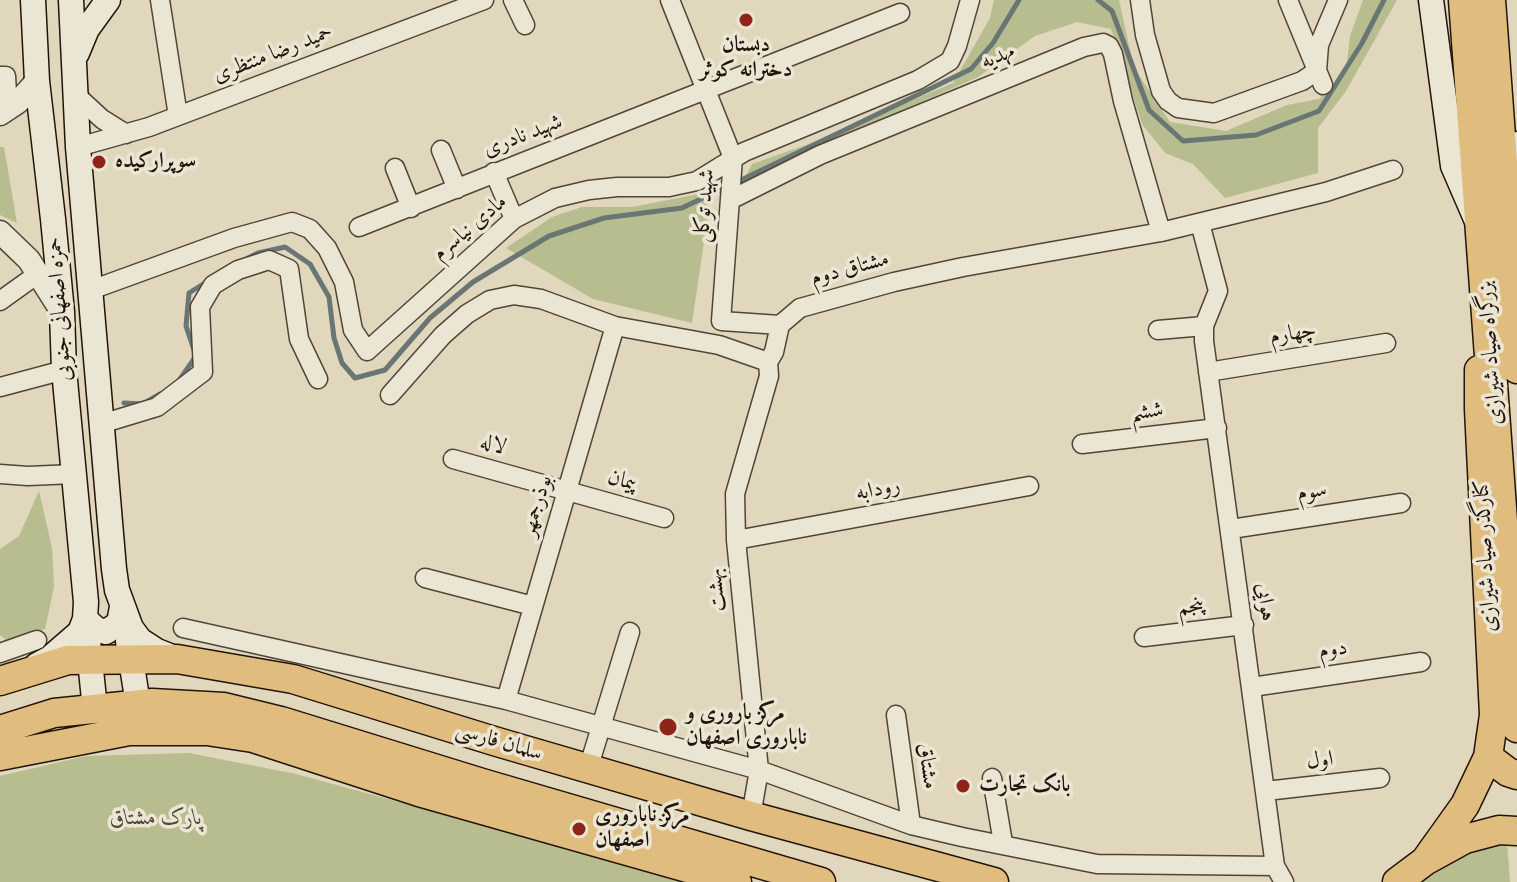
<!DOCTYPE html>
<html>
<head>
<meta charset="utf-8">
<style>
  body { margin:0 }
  canvas { display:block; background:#e0d7bd }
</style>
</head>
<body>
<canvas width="1517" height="882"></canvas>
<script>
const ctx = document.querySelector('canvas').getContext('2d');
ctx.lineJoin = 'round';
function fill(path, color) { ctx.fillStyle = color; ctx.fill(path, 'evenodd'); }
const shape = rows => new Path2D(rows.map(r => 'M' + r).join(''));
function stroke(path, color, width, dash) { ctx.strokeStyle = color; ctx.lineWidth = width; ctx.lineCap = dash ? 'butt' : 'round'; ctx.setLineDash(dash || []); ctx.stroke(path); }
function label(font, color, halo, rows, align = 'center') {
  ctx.font = font + ' "IM FELL Great Primer",Amiri,serif'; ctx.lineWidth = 7; ctx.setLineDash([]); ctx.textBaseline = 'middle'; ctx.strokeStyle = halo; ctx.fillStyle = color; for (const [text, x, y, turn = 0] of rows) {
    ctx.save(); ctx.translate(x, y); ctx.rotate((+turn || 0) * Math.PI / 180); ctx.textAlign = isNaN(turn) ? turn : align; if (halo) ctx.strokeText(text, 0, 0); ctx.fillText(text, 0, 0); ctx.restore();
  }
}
fill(shape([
  [994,0,1119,0,1134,68,1170,122,1226,131,1287,105,1319,99,1346,71,1350,36,1363,0,1397,0,1346,91,1318,128,1318,173,1225,198,1193,164,1165,153,1142,124,1111,29,1077,22,1035,36,978,77,743,181,752,164,806,145,953,83,990,18],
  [0,147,4,147,17,223,0,215],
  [709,192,709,208,692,323,593,299,506,248,552,217,582,207,632,207],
  [39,491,52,548,54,587,45,629,6,640,0,635,0,549,19,536],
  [189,753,296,774,694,882,0,882,0,776,86,756],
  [1507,842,1510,882,1422,882,1474,848]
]), '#b7bd8e');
stroke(shape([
  [1098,0,1112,11,1149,110,1183,141,1256,135,1319,111,1362,43,1384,0],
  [735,183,971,69,993,43,1019,0],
  [248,258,258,253,285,247,310,264,329,297,334,338,342,363,355,378,385,370,430,318,473,282,549,236,604,218,682,208,726,187],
  [178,382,196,356,186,326,189,293,208,281],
  [124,403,143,404,160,394]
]), '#697674', 5);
const minor = shape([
  [160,0,178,116],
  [513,0,525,25],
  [670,0,733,158,721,321,780,325],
  [1140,0,1145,35,1161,91,1168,101,1178,108,1214,113,1302,81,1317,71,1319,45,1338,0],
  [1288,0,1323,85],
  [0,76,6,76,8,109],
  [76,95,102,119,126,134],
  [78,147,149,127,484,0],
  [441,150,457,189],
  [395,168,411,208],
  [494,172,514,219],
  [730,200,820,155,1084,47,1103,43,1109,46,1113,54,1123,101,1161,232],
  [1200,223,1218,291,1204,326,1204,341,1275,866,1284,882],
  [359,227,900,13],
  [91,290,234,238,292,222,310,229,327,248,344,282,353,330,367,351,514,219,555,198,589,190,617,187,669,187,697,181,744,152,918,80,950,61,957,46,970,0],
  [0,301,39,273],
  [1158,330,1204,326],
  [1208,372,1386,343],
  [0,387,64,370],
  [390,395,443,335,467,314,490,300,514,295,541,299,615,326,719,345,768,362,774,352,780,325,800,308,894,282,963,267,1161,232,1326,192,1393,170],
  [101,424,157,407,203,372,200,307,213,285,238,270,269,260,289,269,299,339,318,379],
  [1082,444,1217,428],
  [453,459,664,518],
  [0,474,28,476,74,474],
  [1231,529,1401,503],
  [736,540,1029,486],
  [425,578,533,606],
  [183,628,506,700,759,770,911,825,962,837,1097,864,1275,866],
  [1144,637,1244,625],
  [0,653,37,640],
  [1252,687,1421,662],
  [506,700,615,326],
  [896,715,911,825],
  [588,769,630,632],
  [992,778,1003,843],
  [1266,791,1380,778],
  [751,816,759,770,736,540,735,494,769,376,768,362]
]);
const tertiary = shape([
  [0,114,18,102,37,81],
  [0,232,29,260,62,312]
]);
const secondary = shape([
  [33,0,37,81,53,219,62,312,64,370,86,602,85,619,80,632,50,658,37,665],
  [71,0,78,147,114,569,117,590,131,628,140,640,157,651,177,659],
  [1431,0,1453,166,1476,219],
  [77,53,87,29,108,0],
  [1512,184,1517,144],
  [85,619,96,629,106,632,119,623,122,607],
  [88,641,95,709],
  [128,641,138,704]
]);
const primary = shape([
  [0,681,68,660,177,659,293,679,494,741,751,816,994,882],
  [0,730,54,713,152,703,224,707,281,721,482,783,821,882],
  [0,756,129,731,207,731,253,738,419,792,737,882],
  [1488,757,1508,772,1517,775],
  [1425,861,1465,805,1488,757,1494,715,1479,409,1479,370],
  [1397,882,1425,861,1465,839,1499,830,1517,831]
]);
const trunk = shape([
  [1464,0,1517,727],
  [1490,0,1517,368]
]);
stroke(minor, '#524537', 21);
stroke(tertiary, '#524537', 25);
stroke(secondary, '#23140a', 27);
stroke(primary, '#23140a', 31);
stroke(trunk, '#23140a', 33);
stroke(minor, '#ebe5d4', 18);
stroke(tertiary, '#ebe5d4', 22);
stroke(secondary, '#ebe5d4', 24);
stroke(primary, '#e0bc7e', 28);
stroke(trunk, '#e0bc7e', 30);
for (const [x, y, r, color] of [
  [746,20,8,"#8f2418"],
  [99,162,8,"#8f2418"],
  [668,727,10,"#8f2418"],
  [963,786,8,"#8f2418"],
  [579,829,8,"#8f2418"]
]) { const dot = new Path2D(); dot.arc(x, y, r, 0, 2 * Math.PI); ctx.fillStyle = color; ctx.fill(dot); stroke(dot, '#ebe5d4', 3); }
label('bold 22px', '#23140a', '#ebe5d4', [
  ["دبستان",746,46,"center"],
  ["دخترانه کوثر",746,71,"center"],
  ["سوپرارکیده",115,162],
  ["مرکز باروری و",686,714],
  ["ناباروری اصفهان",686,739],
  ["بانک تجارت",979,786],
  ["مرکز ناباروری",595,816],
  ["اصفهان",595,841]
], 'left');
label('22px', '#23140a', '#ebe5d4', [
  ["حمید رضا منتظری",273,54,-21],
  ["مهدیه",998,57,-22],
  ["شهید نادری",523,136,-21],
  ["شهید توکلی",705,206,-86],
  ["مادی نیاسرم",470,228,-40],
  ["مشتاق دوم",850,269,-15],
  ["حمزه اصفهانی جنوبی",60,309,-94],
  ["چهارم",1293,334,-9],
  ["بزرگراه صیاد شیرازی",1491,353,-94],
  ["ششم",1147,412,-7],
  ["لاله",493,445,15],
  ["پیمان",622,481,16],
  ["رودابه",878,490,-11],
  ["سوم",1312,492,-9],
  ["بوذرجمهر",537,506,-73],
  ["کنارگذر صیاد شیرازی",1486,556,-93],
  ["بهشت",717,590,-96],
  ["هوایی",1265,602,82],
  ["پنجم",1191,607,-7],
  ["دوم",1333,650,-8],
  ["سلمان فارسی",499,742,17],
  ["اول",1320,761,-7],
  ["مشتاق",927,766,82]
]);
label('italic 22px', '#4f4732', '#ebe5d4', [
  ["پارک مشتاق",156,819]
]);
</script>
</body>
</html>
